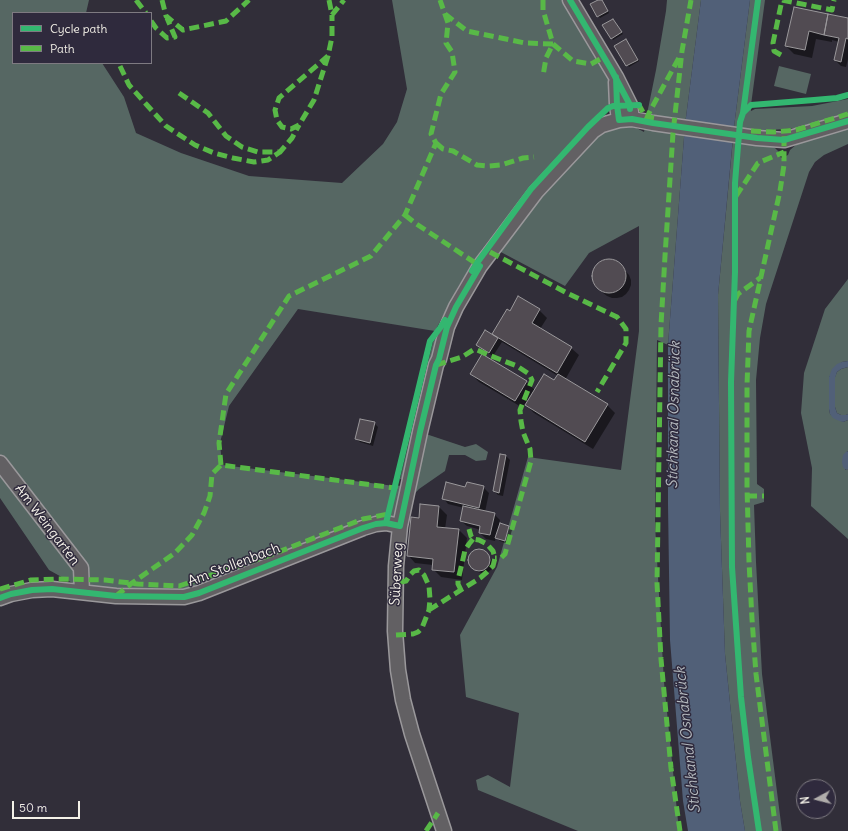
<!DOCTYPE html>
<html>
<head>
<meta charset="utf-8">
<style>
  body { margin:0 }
  #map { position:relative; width:848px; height:831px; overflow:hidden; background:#312e39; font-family:Delius,sans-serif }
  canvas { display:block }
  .legend { position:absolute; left:12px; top:12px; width:140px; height:52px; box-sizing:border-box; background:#2f2a3d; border:1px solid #7e7a81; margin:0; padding:5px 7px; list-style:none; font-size:12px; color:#f4f1e8 }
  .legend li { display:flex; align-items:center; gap:8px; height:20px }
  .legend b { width:20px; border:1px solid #7e7a81 }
  .north { position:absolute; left:796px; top:779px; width:40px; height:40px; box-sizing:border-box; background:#2f2a3d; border:1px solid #7e7a81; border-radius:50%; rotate:263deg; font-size:11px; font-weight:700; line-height:16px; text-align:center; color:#f4f1e8 }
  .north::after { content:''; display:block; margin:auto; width:14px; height:18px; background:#b0adab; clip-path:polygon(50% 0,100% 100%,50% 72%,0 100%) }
  .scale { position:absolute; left:12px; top:801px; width:68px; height:18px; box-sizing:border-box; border:2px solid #f4f1e8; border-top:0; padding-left:5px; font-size:12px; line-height:14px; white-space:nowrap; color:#f4f1e8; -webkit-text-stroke:3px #2f2a3d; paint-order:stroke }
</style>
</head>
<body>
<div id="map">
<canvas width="848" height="831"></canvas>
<ul class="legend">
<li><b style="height:5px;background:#33b770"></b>Cycle path</li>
<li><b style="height:5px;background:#58b947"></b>Path</li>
</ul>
<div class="north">N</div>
<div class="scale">50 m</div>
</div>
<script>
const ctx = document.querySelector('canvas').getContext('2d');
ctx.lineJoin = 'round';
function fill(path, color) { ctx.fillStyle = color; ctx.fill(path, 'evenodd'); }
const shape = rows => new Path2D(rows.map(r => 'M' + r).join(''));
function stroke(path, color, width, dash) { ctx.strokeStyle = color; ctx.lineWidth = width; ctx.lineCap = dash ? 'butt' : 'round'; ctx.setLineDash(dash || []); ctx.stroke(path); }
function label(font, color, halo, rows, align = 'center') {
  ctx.font = font + ' Delius,sans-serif'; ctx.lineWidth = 3; ctx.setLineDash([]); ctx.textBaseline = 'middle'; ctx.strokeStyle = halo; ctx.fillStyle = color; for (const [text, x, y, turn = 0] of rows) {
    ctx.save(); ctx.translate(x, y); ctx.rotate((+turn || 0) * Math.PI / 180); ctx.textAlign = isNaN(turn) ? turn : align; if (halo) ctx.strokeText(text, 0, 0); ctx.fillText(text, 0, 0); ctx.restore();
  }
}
fill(shape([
  [0,0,89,0,86,13,13,13,13,63,102,63,124,97,136,133,181,153,249,176,342,183,383,144,397,122,407,89,392,0,564,0,609,76,613,102,609,104,587,125,529,188,482,249,474,262,458,287,435,331,298,309,229,406,220,443,222,465,395,486,408,485,420,432,465,447,476,444,488,452,486,460,476,461,465,455,449,455,445,471,419,489,405,504,400,526,386,523,184,597,76,585,49,570,0,498],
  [667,0,701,0,685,125,668,345,657,340,655,524,664,682,679,831,578,831,478,790,476,780,488,775,510,787,519,713,466,697,460,635,497,567,528,457,621,470,639,331,639,226,589,253,565,286,497,250,539,196,601,130,631,125,644,132,647,114,656,70,666,11],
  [750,0,765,0,751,105,751,111,755,109,812,106,848,99,848,112,796,128,759,131,734,127],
  [779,66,811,74,806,94,774,86],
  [848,126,848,144,824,155,815,162,809,172,766,304,760,338,756,380,757,484,764,489,764,502,754,505,756,562,762,674,782,831,745,831,740,801,725,654,720,512,718,295,733,139,770,145,775,148,779,152,781,158,788,155,790,150,797,144,812,137],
  [848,279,848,361,842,362,829,377,829,409,830,414,843,422,848,420,848,452,847,451,845,470,848,469,848,539,811,506,812,468,801,413,804,373,825,309],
  [441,331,405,480,400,479,433,342],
  [848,367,848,414,846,415,841,415,837,413,835,407,835,377,837,372,841,369]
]), '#566763');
fill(shape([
  [701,0,750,0,734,127,718,295,720,512,725,654,740,801,745,831,688,831,683,801,670,640,668,504,668,345,685,125],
  [848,361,848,367,841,369,837,372,835,378,835,407,837,413,841,415,846,415,848,414,848,420,843,422,837,420,833,418,830,414,829,409,829,377,832,369,837,364,842,362],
  [847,451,848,452,848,469,846,470,843,467,842,462,843,455]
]), '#516078');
fill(shape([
  [600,0,602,1,609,13,600,18,592,5],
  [794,8,848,19,848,59,846,67,841,66,835,60,839,42,832,40,832,42,816,39,812,58,794,54,786,46],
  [613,20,623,34,613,40,612,38],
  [626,40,639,61,629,67,616,46],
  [610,260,615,262,619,264,629,275,631,280,631,285,629,290,626,294,622,297,617,298,612,298,607,296,603,293,597,286,594,282,593,277,594,272,596,267,600,263,604,261],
  [539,310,547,318,540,329,571,348,579,355,565,380,607,405,615,413,593,449,534,413,525,404,523,408,479,382,471,374,526,382,535,390,554,382,558,376,502,342,493,356,481,349,477,345,485,332,497,339,498,339,493,334,510,312],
  [374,423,378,427,373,446,360,442,356,439],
  [501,455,506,456,510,460,503,496,498,495,494,491],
  [483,487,489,493,485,512,494,514,500,520,499,524,509,527,512,530,508,544,500,541,496,537,495,541,486,539,480,533,481,530,467,526,461,521,464,508,448,504,443,498,466,488],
  [439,507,447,515,445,529,459,530,467,538,462,580,441,577,433,569,433,565,415,563,408,555,419,519],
  [477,550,484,551,492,560,493,563,492,569,487,573,484,574,478,572,471,566,469,559,472,553]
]), '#0007');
const building = shape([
  [598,0,602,0,608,11,597,17,590,4,598,0],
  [794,7,828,14,824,35,809,31,805,50,785,46,794,7],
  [828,14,848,18,848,39,846,38,841,62,834,60,839,38,824,35,828,14],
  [613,19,622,32,611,39,602,25,613,19],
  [626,39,638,60,626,66,614,46,626,39],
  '592 276a17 17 0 1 1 34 0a17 17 0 1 1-34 0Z',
  [518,296,540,309,532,323,572,347,557,373,492,334,507,309,510,311,518,296],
  [485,330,498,338,489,353,476,345,485,330],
  [482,354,527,381,515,401,470,374,482,354],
  [544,374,554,380,558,374,608,404,585,442,525,405,544,374],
  [360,419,375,422,370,443,355,439,360,419],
  [500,454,506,455,499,493,493,491,500,454],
  [446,482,465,487,467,482,484,486,479,508,442,499,446,482],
  [420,504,439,506,437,527,459,529,454,572,432,570,433,559,407,556,411,517,419,518,420,504],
  [463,506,495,513,490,535,479,533,480,526,460,521,463,506],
  [500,523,509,526,505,541,495,538,500,523],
  '468 560a11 11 0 1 1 22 0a11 11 0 1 1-22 0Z'
]);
fill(building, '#514b52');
stroke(building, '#9a989b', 1);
const minor = shape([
  [570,0,616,77,630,105,632,119],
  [616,82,617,105,619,120],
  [0,463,81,568,82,592],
  [0,598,11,594,32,590,52,589,116,596,184,597,199,593,363,528,376,524,386,523,400,526],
  [444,831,412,734,403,700,398,670,395,631,396,566,400,526,420,432,436,365,439,359,447,327,456,307,480,266,536,192,593,131,602,125,619,120,632,119,653,123,757,138,784,140,848,121]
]);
stroke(minor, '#9a989b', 17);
stroke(minor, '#626063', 14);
stroke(shape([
  [136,0,146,13],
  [162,0,166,16,183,30,226,21,249,0],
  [329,0,332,15,344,0],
  [543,0,543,10,553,44,573,61,591,64,604,57],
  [445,14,467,31,525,43,553,44,546,58,543,76],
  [151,21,156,28,167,38,175,37,167,18],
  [781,55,774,51,773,43,782,0,832,10,834,0],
  [328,56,314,100,299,125,291,129,282,127,277,120,275,110,279,98,328,56,332,37,332,15],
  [120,66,129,85,146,104,166,126,195,145,214,153,233,158,254,162,268,160,280,152],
  [179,93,208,113,226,136,242,147,258,152,280,152,292,138,299,125],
  [637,105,639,105,644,114,648,117,654,118],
  [646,120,649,113,681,54],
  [751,131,774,132,796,130,848,114],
  [436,143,443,149,453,151,477,165,489,166,501,165,523,158,534,157],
  [736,196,758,163,784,152],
  [405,215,415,223,480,266],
  [490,252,567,293,617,317,626,329,626,343,597,392],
  [735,300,738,294,760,278],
  [436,365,462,357,473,350,477,350,491,356,517,366,529,374,532,380,520,410,521,421,523,432,530,449,531,461,505,554,501,558,495,558],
  [221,465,219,443,226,394,289,296,371,256,405,215,436,143,431,134,441,94,455,72,452,52,446,43,448,23,440,0],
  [747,496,764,496],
  [0,589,31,580,58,579,105,580,138,584,179,586,268,556,363,519,388,514],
  [461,590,458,584,458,580,463,559,465,550,469,544,473,539],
  [116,596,132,583,175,553,192,535,204,513,210,496,212,474,221,465,395,488,396,485],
  [429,610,480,578,487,572,493,566,495,558,493,551,487,544,479,540,473,539,471,536,469,529],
  [396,635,413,634,418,632,422,628,429,610,430,599,429,586,424,575,419,570,414,571,410,575,406,581,396,583],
  [426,831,438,813],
  [680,831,671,768,661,659,657,583,661,325,665,256,673,133,682,51,691,0],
  [776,831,756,674,752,619,749,562,747,487,747,385,749,331,780,191,784,165,784,136]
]), '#58b947', 5, [10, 5]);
stroke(shape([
  [570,0,611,69,630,105,630,109],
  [616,77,617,105,619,120,632,119,653,123,757,138,784,140,848,121],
  [743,113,758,0],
  [472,271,477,263,531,189,588,127,608,108,613,106,639,105],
  [386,523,430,341,440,328,445,320],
  [0,598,11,594,32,590,52,589,116,596,184,597,199,593,363,528,376,524,386,523,400,526,420,432,436,365,439,359,447,327,456,307,480,266],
  [759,831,748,757,741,697,732,567,731,382,735,272,735,183,740,122,743,113,751,105,814,100,837,98,848,95]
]), '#33b770', 6);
label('14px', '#f4f1e8', '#2f2a3d', [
  ["Am Weingarten",47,525,53],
  ["Am Stollenbach",234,565,-21],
  ["Süberweg",397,574,-87]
]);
label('italic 15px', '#b4b9be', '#2f2a3d', [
  ["Stichkanal Osnabrück",674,415,-89],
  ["Stichkanal Osnabrück",688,740,-96]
]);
</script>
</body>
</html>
